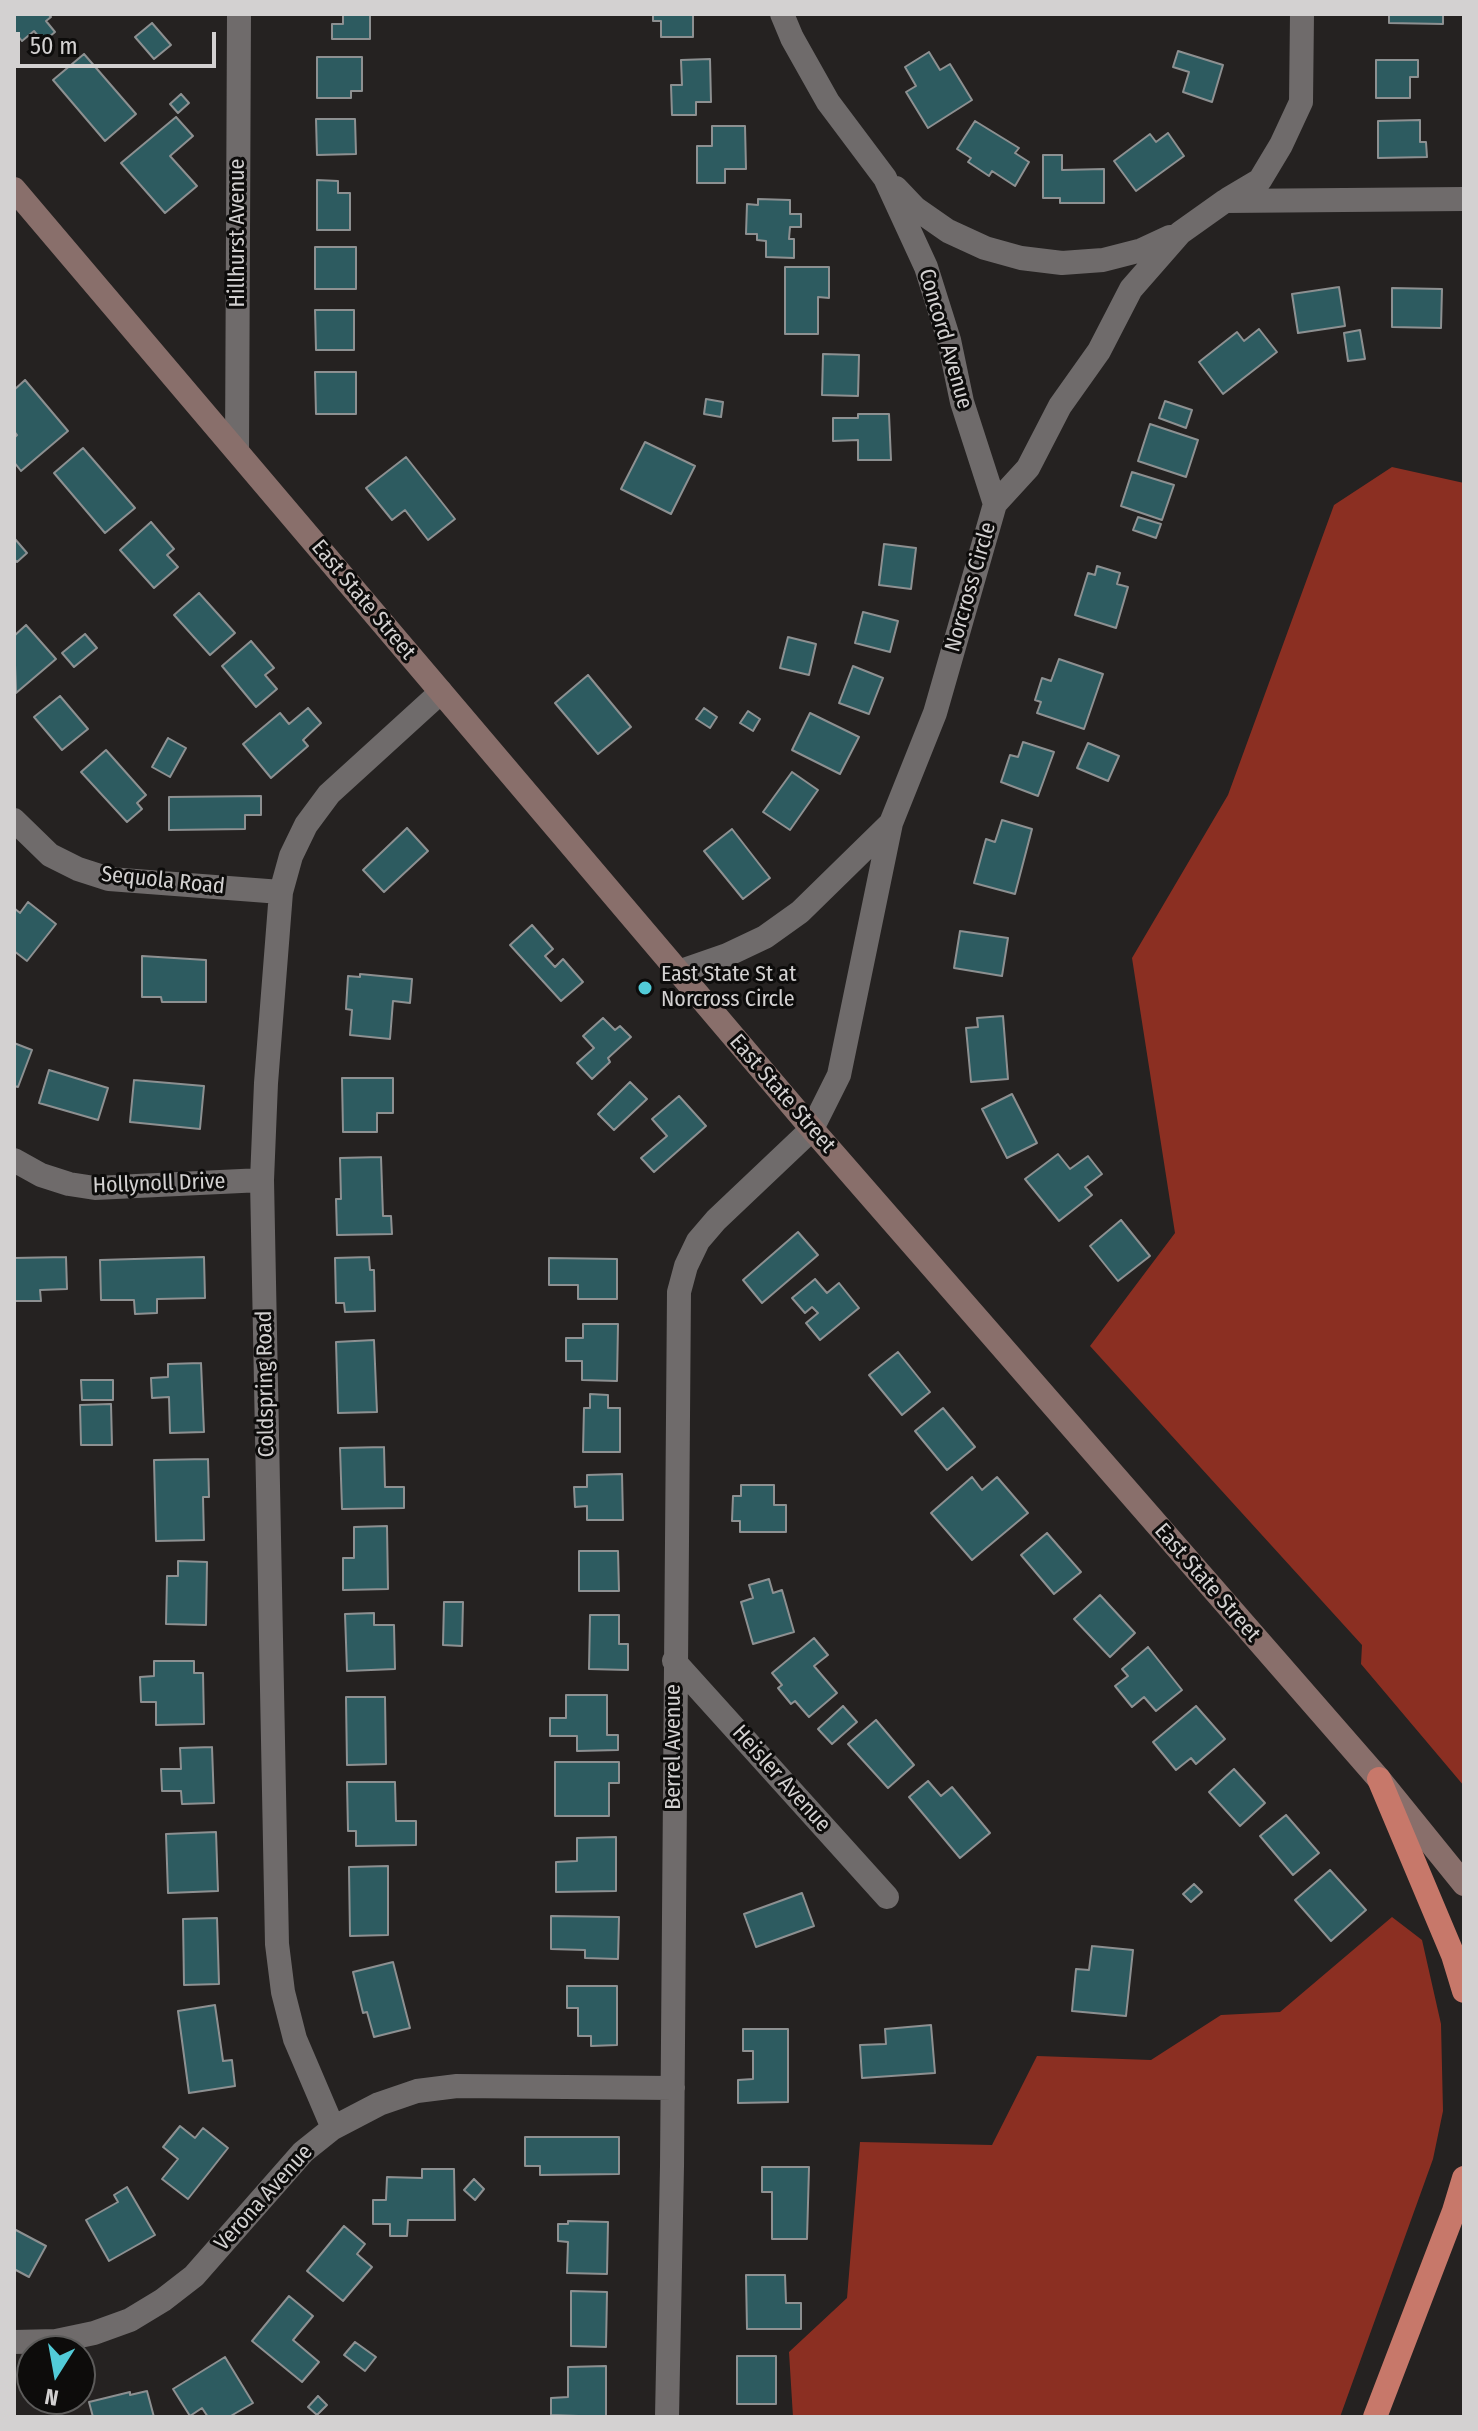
<!DOCTYPE html>
<html>
<head>
<meta charset="utf-8">
<style>
  body { margin:0 }
  #map { position:relative; width:1478px; height:2431px; overflow:hidden; background:#252221; font-family:"Fira Sans Condensed",sans-serif }
  canvas { display:block }
  .frame { position:absolute; inset:0; border:16px solid #d3d1d1; pointer-events:none }
  .north { position:absolute; left:16px; top:2335px; width:80px; height:80px; box-sizing:border-box; background:#0d0c0b; border:2px solid #5c5b5a; border-radius:50%; rotate:191deg; font-size:22px; font-weight:700; line-height:32px; text-align:center; color:#d3d1d1 }
  .north::after { content:''; display:block; margin:auto; width:28px; height:36px; background:#52cbd8; clip-path:polygon(50% 0,100% 100%,50% 72%,0 100%) }
  .scale { position:absolute; left:16px; top:32px; width:200px; height:36px; box-sizing:border-box; border:4px solid #d3d1d1; border-top:0; padding-left:10px; font-size:24px; line-height:28px; white-space:nowrap; color:#d3d1d1; -webkit-text-stroke:6px #0d0c0b; paint-order:stroke }
</style>
</head>
<body>
<div id="map">
<canvas width="1478" height="2431"></canvas>
<div class="frame"></div>
<div class="north">N</div>
<div class="scale">50 m</div>
</div>
<script>
const ctx = document.querySelector('canvas').getContext('2d');
ctx.lineJoin = 'round';
function fill(path, color) { ctx.fillStyle = color; ctx.fill(path, 'evenodd'); }
const shape = rows => new Path2D(rows.map(r => 'M' + r).join(''));
function stroke(path, color, width, dash) { ctx.strokeStyle = color; ctx.lineWidth = width; ctx.lineCap = dash ? 'butt' : 'round'; ctx.setLineDash(dash || []); ctx.stroke(path); }
function label(font, color, halo, rows, align = 'center') {
  ctx.font = font + ' "Fira Sans Condensed",sans-serif'; ctx.lineWidth = 6; ctx.setLineDash([]); ctx.textBaseline = 'middle'; ctx.strokeStyle = halo; ctx.fillStyle = color; for (const [text, x, y, turn = 0] of rows) {
    ctx.save(); ctx.translate(x, y); ctx.rotate((+turn || 0) * Math.PI / 180); ctx.textAlign = isNaN(turn) ? turn : align; if (halo) ctx.strokeText(text, 0, 0); ctx.fillText(text, 0, 0); ctx.restore();
  }
}
fill(shape([
  [1392,467,1464,483,1464,1786,1361,1664,1362,1645,1090,1346,1175,1233,1132,958,1228,795,1334,505],
  [1392,1917,1422,1940,1441,2024,1443,2111,1433,2159,1340,2417,793,2417,789,2352,847,2298,860,2142,992,2145,1037,2056,1151,2060,1221,2015,1280,2012]
]), '#8b2f22');
const building = shape([
  [14,14,48,14,51,17,46,21,55,32,43,42,34,31,22,41,14,31,14,14],
  [343,14,370,14,370,39,332,39,332,24,343,24,343,14],
  [653,14,693,14,693,37,661,37,661,21,653,21,653,14],
  [1389,14,1443,14,1443,24,1389,23,1389,14],
  [152,23,171,45,154,59,135,37,152,23],
  [1178,51,1223,65,1212,102,1183,92,1189,72,1173,67,1178,51],
  [929,52,940,70,950,64,972,100,928,128,906,92,916,86,905,67,929,52],
  [84,54,136,114,105,141,53,80,84,54],
  [317,57,362,57,362,91,351,91,351,98,317,98,317,57],
  [710,59,711,102,696,102,696,115,672,115,671,85,682,85,681,60,710,59],
  [1376,60,1418,60,1418,77,1410,77,1410,98,1376,98,1376,60],
  [181,94,189,103,178,113,170,104,181,94],
  [176,117,193,136,170,156,197,186,165,213,121,163,176,117],
  [316,119,355,119,356,154,317,155,316,119],
  [1420,120,1420,142,1426,142,1427,157,1378,158,1378,121,1420,120],
  [975,121,1019,148,1015,153,1029,162,1015,186,992,171,989,176,968,162,971,158,957,149,975,121],
  [712,126,745,126,746,169,725,169,725,183,697,183,697,146,712,146,712,126],
  [1168,133,1184,156,1136,191,1114,161,1150,134,1156,142,1168,133],
  [1043,155,1062,155,1062,170,1104,169,1104,203,1060,203,1060,198,1043,198,1043,155],
  [317,180,338,181,338,193,350,193,350,230,317,230,317,180],
  [758,199,790,200,790,214,801,214,801,227,790,227,789,239,794,239,794,258,766,257,766,241,757,240,757,234,746,234,747,204,758,205,758,199],
  [315,247,356,247,356,289,315,289,315,247],
  [785,267,829,267,829,298,818,297,818,334,785,334,785,267],
  [1339,287,1345,326,1298,333,1292,294,1339,287],
  [1392,288,1442,289,1441,328,1392,327,1392,288],
  [315,310,354,310,354,350,316,350,315,310],
  [1259,329,1277,352,1223,394,1199,362,1237,332,1244,341,1259,329],
  [1360,330,1365,359,1348,361,1344,333,1360,330],
  [823,354,859,355,858,396,822,395,823,354],
  [315,372,356,372,356,414,316,414,315,372],
  [25,380,68,431,21,471,14,462,14,438,17,435,14,431,14,390,25,380],
  [706,399,723,402,721,417,704,414,706,399],
  [1165,401,1192,410,1186,428,1159,418,1165,401],
  [858,414,889,414,891,460,858,460,858,440,833,441,833,418,858,418,858,414],
  [1150,424,1198,440,1186,477,1138,461,1150,424],
  [645,442,695,466,671,514,621,489,645,442],
  [83,448,135,508,105,533,54,473,83,448],
  [406,457,455,519,428,540,405,510,392,520,366,488,406,457],
  [1132,472,1174,485,1162,520,1121,506,1132,472],
  [1138,517,1161,524,1156,538,1133,530,1138,517],
  [151,522,174,549,167,555,178,567,154,588,120,550,151,522],
  [15,539,27,553,17,562,14,559,15,539],
  [884,544,916,548,911,589,879,585,884,544],
  [1097,566,1120,573,1117,584,1128,587,1116,628,1075,615,1088,573,1095,575,1097,566],
  [199,593,235,633,210,655,174,615,199,593],
  [863,612,898,621,890,652,855,643,863,612],
  [26,625,56,659,16,693,14,636,26,625],
  [85,634,97,648,74,667,62,653,85,634],
  [788,637,816,644,809,675,780,668,788,637],
  [251,641,274,668,265,675,277,689,256,707,222,666,251,641],
  [1059,659,1103,674,1084,729,1037,713,1041,702,1035,700,1042,678,1051,681,1059,659],
  [853,666,883,678,869,714,839,703,853,666],
  [588,675,631,727,598,754,555,703,588,675],
  [60,696,88,729,62,750,34,717,60,696],
  [308,708,321,723,303,740,308,746,271,778,243,744,280,713,289,724,308,708],
  [704,708,717,717,710,728,696,719,704,708],
  [748,711,760,719,753,731,740,723,748,711],
  [810,713,859,737,840,774,792,750,810,713],
  [168,738,186,748,170,777,152,767,168,738],
  [1023,742,1054,752,1038,796,1001,782,1010,755,1018,757,1023,742],
  [1088,743,1119,756,1108,781,1077,768,1088,743],
  [106,750,146,795,137,803,142,809,127,822,81,772,106,750],
  [792,772,818,790,790,830,763,812,792,772],
  [261,796,261,815,245,815,245,829,169,830,169,797,261,796],
  [1002,820,1032,829,1015,894,974,883,986,839,995,842,1002,820],
  [407,828,428,851,384,892,363,870,407,828],
  [732,829,770,878,743,899,704,851,732,829],
  [28,902,56,924,27,961,14,951,14,908,20,913,28,902],
  [532,925,553,949,545,956,555,967,563,959,583,982,561,1001,510,945,532,925],
  [960,931,1008,938,1002,976,954,968,960,931],
  [142,956,206,960,206,1002,162,1002,161,997,142,997,142,956],
  [360,974,412,979,410,1003,393,1001,390,1039,350,1035,352,1010,346,1009,348,976,360,977,360,974],
  [1003,1016,1008,1079,971,1082,966,1028,978,1027,977,1018,1003,1016],
  [603,1018,615,1030,620,1026,631,1037,608,1058,610,1062,592,1079,577,1063,594,1048,583,1036,603,1018],
  [14,1043,32,1050,18,1087,14,1086,14,1043],
  [49,1070,108,1088,98,1120,39,1103,49,1070],
  [342,1078,393,1078,393,1113,377,1113,377,1132,343,1132,342,1078],
  [134,1080,204,1086,200,1129,130,1122,134,1080],
  [630,1082,647,1099,614,1130,598,1114,630,1082],
  [1012,1094,1037,1143,1007,1158,982,1109,1012,1094],
  [679,1096,706,1126,654,1172,641,1158,667,1136,652,1119,679,1096],
  [1058,1154,1070,1169,1088,1156,1102,1174,1085,1187,1092,1195,1059,1221,1025,1179,1058,1154],
  [381,1157,383,1216,391,1216,392,1234,337,1235,336,1199,341,1199,340,1158,381,1157],
  [1121,1220,1150,1256,1118,1281,1090,1246,1121,1220],
  [798,1232,818,1255,762,1303,743,1280,798,1232],
  [66,1257,67,1289,40,1290,41,1301,14,1301,14,1258,66,1257],
  [204,1257,205,1298,157,1299,157,1313,135,1314,134,1300,101,1300,100,1260,204,1257],
  [369,1257,370,1270,374,1270,375,1311,345,1312,344,1303,336,1303,335,1258,369,1257],
  [549,1258,617,1259,617,1299,578,1299,578,1285,549,1285,549,1258],
  [815,1279,827,1293,839,1283,859,1308,820,1340,806,1323,818,1313,812,1307,805,1313,792,1298,815,1279],
  [583,1324,618,1324,617,1381,582,1380,582,1361,566,1361,566,1338,583,1338,583,1324],
  [374,1340,377,1412,338,1413,336,1342,374,1340],
  [898,1352,930,1392,902,1415,869,1375,898,1352],
  [201,1363,204,1432,170,1433,169,1397,152,1398,151,1378,168,1377,168,1364,201,1363],
  [81,1380,113,1380,113,1400,82,1400,81,1380],
  [590,1394,608,1395,608,1408,620,1408,620,1452,583,1452,584,1408,590,1408,590,1394],
  [111,1404,112,1445,81,1445,80,1405,111,1404],
  [943,1408,975,1447,947,1470,915,1431,943,1408],
  [384,1447,385,1487,404,1487,404,1508,342,1509,340,1448,384,1447],
  [208,1459,209,1497,203,1497,204,1540,156,1541,154,1460,208,1459],
  [622,1474,623,1520,587,1520,587,1506,575,1507,574,1487,587,1487,587,1475,622,1474],
  [972,1477,982,1490,997,1477,1028,1513,972,1560,931,1513,972,1477],
  [741,1485,774,1485,774,1505,786,1505,786,1532,740,1532,740,1521,732,1521,733,1496,741,1496,741,1485],
  [387,1526,388,1589,343,1590,343,1558,354,1558,354,1527,387,1526],
  [1047,1533,1081,1572,1054,1594,1021,1555,1047,1533],
  [579,1551,618,1551,619,1591,579,1591,579,1551],
  [178,1561,207,1562,206,1625,166,1624,167,1576,178,1576,178,1561],
  [769,1579,773,1593,782,1590,794,1632,753,1644,741,1602,753,1598,749,1585,769,1579],
  [1100,1595,1135,1633,1110,1657,1074,1619,1100,1595],
  [444,1602,463,1602,462,1646,443,1645,444,1602],
  [374,1613,374,1625,394,1625,395,1669,347,1671,345,1614,374,1613],
  [590,1615,619,1615,619,1644,628,1644,628,1670,589,1669,590,1615],
  [814,1638,828,1655,814,1666,837,1693,809,1717,795,1701,791,1704,778,1688,782,1685,772,1673,814,1638],
  [1148,1647,1182,1690,1156,1711,1144,1697,1132,1707,1115,1686,1128,1676,1122,1669,1148,1647],
  [154,1661,194,1661,194,1673,203,1673,204,1724,156,1725,156,1702,141,1702,140,1677,154,1676,154,1661],
  [566,1695,607,1695,607,1735,618,1735,618,1750,577,1751,577,1736,550,1736,550,1718,566,1718,566,1695],
  [346,1697,385,1697,386,1764,347,1765,346,1697],
  [843,1706,857,1722,832,1744,818,1729,843,1706],
  [1196,1706,1225,1739,1196,1764,1191,1758,1176,1770,1153,1742,1196,1706],
  [876,1720,914,1765,888,1788,848,1744,876,1720],
  [212,1747,214,1803,182,1804,181,1791,162,1791,161,1769,181,1769,180,1748,212,1747],
  [555,1762,619,1762,619,1783,609,1783,609,1816,555,1816,555,1762],
  [1234,1769,1265,1803,1240,1826,1209,1792,1234,1769],
  [928,1781,941,1796,952,1787,990,1833,960,1858,909,1797,928,1781],
  [347,1782,395,1782,396,1821,416,1821,416,1845,356,1846,356,1831,348,1831,347,1782],
  [1286,1815,1319,1853,1293,1875,1260,1836,1286,1815],
  [216,1832,218,1891,168,1893,166,1834,216,1832],
  [616,1837,616,1891,556,1892,556,1862,577,1861,577,1838,616,1837],
  [388,1866,388,1935,350,1936,349,1867,388,1866],
  [1330,1870,1366,1910,1331,1941,1295,1900,1330,1870],
  [1194,1884,1202,1892,1191,1902,1183,1894,1194,1884],
  [802,1893,814,1926,756,1947,744,1914,802,1893],
  [551,1916,619,1917,618,1959,585,1958,585,1950,551,1949,551,1916],
  [217,1918,219,1984,184,1985,183,1919,217,1918],
  [1092,1946,1133,1950,1126,2016,1072,2011,1076,1969,1089,1970,1092,1946],
  [393,1962,410,2028,374,2037,367,2012,363,2013,353,1972,393,1962],
  [567,1986,617,1986,617,2045,591,2046,591,2036,578,2036,578,2008,567,2008,567,1986],
  [215,2005,223,2061,232,2060,235,2086,189,2093,178,2011,215,2005],
  [931,2025,935,2073,862,2078,860,2045,886,2044,885,2029,931,2025],
  [743,2029,788,2029,788,2102,738,2103,738,2080,753,2079,753,2051,743,2051,743,2029],
  [180,2126,195,2138,203,2128,228,2148,188,2199,162,2179,178,2159,163,2147,180,2126],
  [525,2137,619,2137,619,2174,540,2175,540,2166,525,2166,525,2137],
  [762,2167,809,2167,807,2239,772,2239,772,2192,762,2192,762,2167],
  [422,2169,454,2169,455,2220,408,2220,407,2236,390,2236,390,2224,373,2224,373,2200,386,2200,387,2177,422,2178,422,2169],
  [474,2179,484,2189,475,2200,464,2190,474,2179],
  [127,2187,155,2235,109,2261,86,2220,118,2202,114,2195,127,2187],
  [568,2221,608,2222,607,2274,567,2273,568,2242,558,2241,558,2224,568,2224,568,2221],
  [344,2226,365,2244,357,2254,372,2267,343,2301,307,2271,344,2226],
  [14,2229,46,2246,29,2277,14,2269,14,2229],
  [746,2275,785,2275,786,2303,801,2303,801,2329,747,2329,746,2275],
  [571,2291,607,2292,606,2347,571,2346,571,2291],
  [289,2296,313,2316,293,2340,319,2362,302,2382,252,2341,289,2296],
  [355,2342,376,2357,365,2371,344,2355,355,2342],
  [737,2356,776,2356,776,2404,737,2404,737,2356],
  [225,2357,253,2403,229,2417,208,2417,202,2408,190,2416,173,2389,225,2357],
  [606,2366,606,2417,551,2415,551,2398,568,2397,568,2367,606,2366],
  [147,2391,154,2417,93,2417,89,2402,130,2392,130,2395,147,2391],
  [318,2396,327,2405,317,2415,308,2407,318,2396]
]);
fill(building, '#2d5b60');
stroke(building, '#8d9091', 2);
stroke(shape([
  [782,14,792,38,828,102,885,178,926,267,949,340,962,402,995,504],
  [896,188,915,208,948,231,985,248,1021,258,1062,263,1103,260,1142,250,1170,237],
  [1228,199,1260,180,1281,145,1301,102,1302,14],
  [237,451,239,14],
  [14,820,50,855,78,869,109,879,281,892],
  [678,972,727,955,765,937,800,912,891,823],
  [14,1160,41,1175,69,1184,95,1188,262,1180],
  [674,1661,887,1897],
  [333,2128,295,2039,283,1992,277,1944,262,1180,266,1083,281,892,291,856,306,825,329,794,441,692],
  [14,2342,56,2341,94,2333,130,2320,163,2300,194,2276,303,2152,333,2128,379,2104,417,2091,457,2086,673,2088],
  [667,2417,672,2166,679,1292,686,1266,698,1241,716,1220,812,1129,839,1075,891,823,935,713,995,504,1028,468,1060,406,1099,351,1131,289,1180,233,1225,201,1464,199]
]), '#6f6b6b', 24);
stroke(shape([
  [14,189,812,1129,1379,1779,1464,1884]
]), '#896f6b', 24);
stroke(shape([
  [1379,1779,1453,1955,1464,1991],
  [1375,2417,1454,2211,1464,2178]
]), '#c7786a', 24);
for (const [x, y, r, color] of [
  [645,988,8,"#52cbd8"]
]) { const dot = new Path2D(); dot.arc(x, y, r, 0, 2 * Math.PI); ctx.fillStyle = color; ctx.fill(dot); stroke(dot, '#0d0c0b', 3); }
label('22px', '#d3d1d1', '#0d0c0b', [
  ["Hillhurst Avenue",238,233,-90],
  ["Concord Avenue",945,339,74],
  ["Norcross Circle",971,587,-74],
  ["East State Street",363,600,50],
  ["Sequola Road",163,881,6],
  ["East State Street",782,1094,49],
  ["Hollynoll Drive",159,1184,-2],
  ["Coldspring Road",266,1384,-91],
  ["East State Street",1207,1583,49],
  ["Berrel Avenue",674,1747,-90],
  ["Heisler Avenue",781,1779,48],
  ["Verona Avenue",264,2198,-48]
]);
label('22px', '#d3d1d1', '#0d0c0b', [
  ["East State St at",661,975],
  ["Norcross Circle",661,1000]
], 'left');
</script>
</body>
</html>
